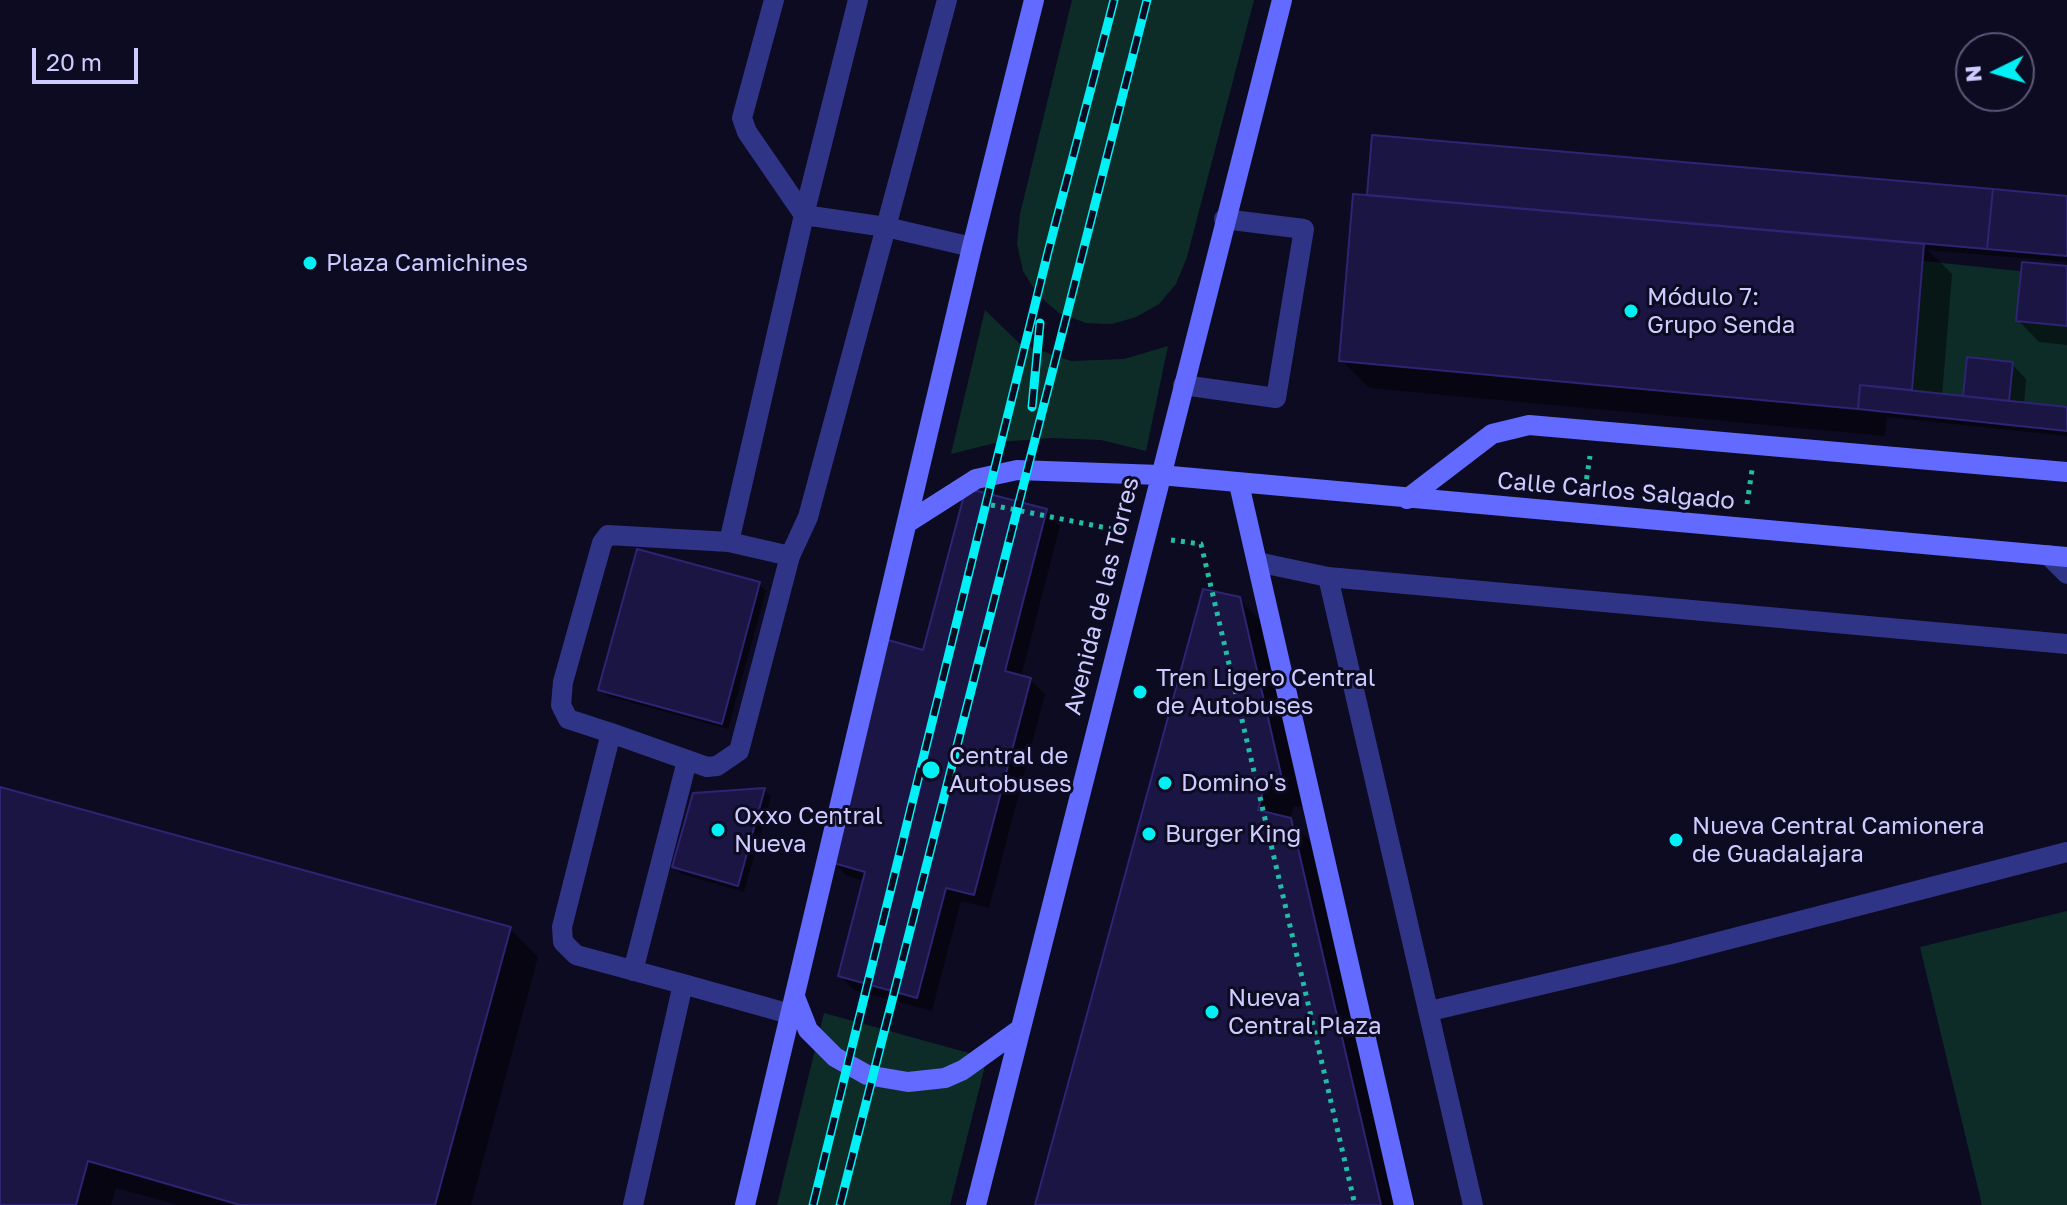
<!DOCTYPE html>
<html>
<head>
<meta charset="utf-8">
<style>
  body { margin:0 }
  #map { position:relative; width:2067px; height:1205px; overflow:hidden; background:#0d0b21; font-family:"Golos Text",sans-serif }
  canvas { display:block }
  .north { position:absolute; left:1955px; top:32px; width:80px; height:80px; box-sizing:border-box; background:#0d0b21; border:2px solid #5a587a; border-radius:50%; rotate:265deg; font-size:22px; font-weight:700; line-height:32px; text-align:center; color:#cdcbff }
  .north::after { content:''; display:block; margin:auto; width:28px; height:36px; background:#00f0f6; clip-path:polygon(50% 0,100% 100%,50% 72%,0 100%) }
  .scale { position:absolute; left:32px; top:48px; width:106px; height:36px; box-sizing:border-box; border:4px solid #cdcbff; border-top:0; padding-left:10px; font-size:24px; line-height:28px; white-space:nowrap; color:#cdcbff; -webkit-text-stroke:6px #0d0b21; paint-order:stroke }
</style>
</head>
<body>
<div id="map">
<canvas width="2067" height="1205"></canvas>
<div class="north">N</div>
<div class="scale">20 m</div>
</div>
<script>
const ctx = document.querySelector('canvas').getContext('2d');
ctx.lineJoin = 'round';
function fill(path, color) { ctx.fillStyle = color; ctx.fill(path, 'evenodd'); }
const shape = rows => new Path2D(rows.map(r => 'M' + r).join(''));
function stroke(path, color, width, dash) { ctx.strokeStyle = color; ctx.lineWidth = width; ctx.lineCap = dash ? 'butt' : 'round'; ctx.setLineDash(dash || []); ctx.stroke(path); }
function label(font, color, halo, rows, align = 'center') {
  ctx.font = font + ' "Golos Text",sans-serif'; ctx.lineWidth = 6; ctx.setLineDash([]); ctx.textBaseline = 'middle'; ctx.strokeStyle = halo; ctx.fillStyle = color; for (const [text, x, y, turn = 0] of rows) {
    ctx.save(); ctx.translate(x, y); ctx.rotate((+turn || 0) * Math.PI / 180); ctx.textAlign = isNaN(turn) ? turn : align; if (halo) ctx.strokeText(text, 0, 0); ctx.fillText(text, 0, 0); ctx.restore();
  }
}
fill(shape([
  [1072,0,1254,0,1187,257,1176,284,1159,304,1136,317,1112,324,1086,323,1059,313,1038,295,1023,271,1017,244,1020,214],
  [1923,261,2067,276,2067,407,2009,401,2012,362,1967,357,1963,396,1912,390],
  [985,310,1019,343,1071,361,1124,359,1168,346,1146,451,1101,440,1052,438,999,442,951,454],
  [2067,911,2067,1205,1982,1205,1920,947],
  [824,1013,987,1058,950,1205,777,1205]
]), '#0d2c28');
fill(shape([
  [1374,137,2067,199,2067,262,1928,250,1952,274,1942,396,1968,398,2012,364,2026,379,2024,404,2067,409,2067,436,1887,417,1885,436,1369,388,1341,360,1369,197],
  [2067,268,2067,345,2039,342,2018,320],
  [1046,511,1060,526,1021,677,1030,680,1045,694,989,908,961,901,932,1011,854,990,840,976,864,881,847,876,833,862,925,652],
  [759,584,766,591,728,729,607,696,600,689],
  [1239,599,1268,628,1310,809,1294,806,1290,820,1318,849,1401,1205,1037,1205],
  [0,790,510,929,538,957,471,1205,178,1205,116,1188,111,1205,0,1205],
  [765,790,771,797,744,892,681,874,674,867,695,795]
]), '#0007');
const building = shape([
  [1372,135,1993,189,1987,249,1367,195,1372,135],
  [1993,189,2067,196,2067,256,1987,249,1993,189],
  [1353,194,1924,244,1912,390,1860,385,1858,409,1339,361,1353,194],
  [2022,262,2067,266,2067,326,2016,321,2022,262],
  [1967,357,2013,362,2009,401,1963,396,1967,357],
  [1860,385,2067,407,2067,431,1858,409,1860,385],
  [966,488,1047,509,1005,671,1031,678,974,895,946,888,917,998,838,976,865,872,830,862,888,640,923,650,966,488],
  [637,549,760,582,722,724,598,690,637,549],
  [1203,589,1240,597,1283,783,1266,779,1258,810,1291,818,1381,1205,1035,1205,1203,589],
  [0,787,511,927,435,1205,240,1205,88,1161,76,1205,0,1205,0,787],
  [765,788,738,886,672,867,693,793,765,788]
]);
fill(building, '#1b1544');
stroke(building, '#2e2473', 2);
stroke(shape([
  [1585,489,1590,456],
  [1747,504,1752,470],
  [991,505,1122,531],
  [1171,540,1201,544,1355,1205]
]), '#20bea8', 5, [4, 6]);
stroke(shape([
  [947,0,886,227,972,247],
  [1183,385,1276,398,1304,229,1224,219],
  [729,542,804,215,747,132,742,118,774,0],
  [2048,555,2067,574],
  [1257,562,1328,577,2067,644],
  [1328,577,1473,1205],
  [611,733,707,767,717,766,739,751,790,556],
  [633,971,687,761],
  [683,984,790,1014],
  [1430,1011,1672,954,2067,852],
  [633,1205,683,984,576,955,563,942,562,927,611,733,568,719,561,705,563,682,602,543,608,535,729,542,790,556,808,517,886,227,804,215,858,0]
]), '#303486', 20);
stroke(shape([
  [1239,484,1404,1205],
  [1407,499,1492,434,1529,425,2067,472],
  [907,523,976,479,1017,470,1160,475,2067,557],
  [795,997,808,1030,835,1057,867,1075,908,1082,945,1078,963,1070,1020,1029],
  [745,1205,972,247,1034,0],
  [976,1205,1282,0]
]), '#626aff', 20);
const rail = shape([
  [1032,407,1040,323],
  [813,1205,1048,252,1114,0],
  [840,1205,1147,0]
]);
stroke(rail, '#00f0f6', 9);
stroke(rail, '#0d0b21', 6, [18]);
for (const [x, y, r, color] of [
  [310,263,8,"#00f0f6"],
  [1631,311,8,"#00f0f6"],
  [1140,692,8,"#00f0f6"],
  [931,770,10,"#00f0f6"],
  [1165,783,8,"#00f0f6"],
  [718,830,8,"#00f0f6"],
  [1149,834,8,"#00f0f6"],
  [1676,840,8,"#00f0f6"],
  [1212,1012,8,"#00f0f6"]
]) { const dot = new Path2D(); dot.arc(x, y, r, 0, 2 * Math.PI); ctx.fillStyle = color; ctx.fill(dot); stroke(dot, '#0d0b21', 3); }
label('24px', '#cdcbff', '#0d0b21', [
  ["Plaza Camichines",326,263],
  ["Módulo 7:",1647,297],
  ["Grupo Senda",1647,325],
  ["Tren Ligero Central",1156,678],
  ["de Autobuses",1156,706],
  ["Central de",949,756],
  ["Autobuses",949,784],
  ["Domino's",1181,783],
  ["Oxxo Central",734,816],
  ["Nueva",734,844],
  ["Nueva Central Camionera",1692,826],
  ["de Guadalajara",1692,854],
  ["Burger King",1165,834],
  ["Nueva",1228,998],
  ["Central Plaza",1228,1026]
], 'left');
label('24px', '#cdcbff', '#0d0b21', [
  ["Calle Carlos Salgado",1616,491,5],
  ["Avenida de las Torres",1102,596,-76]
]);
</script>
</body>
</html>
